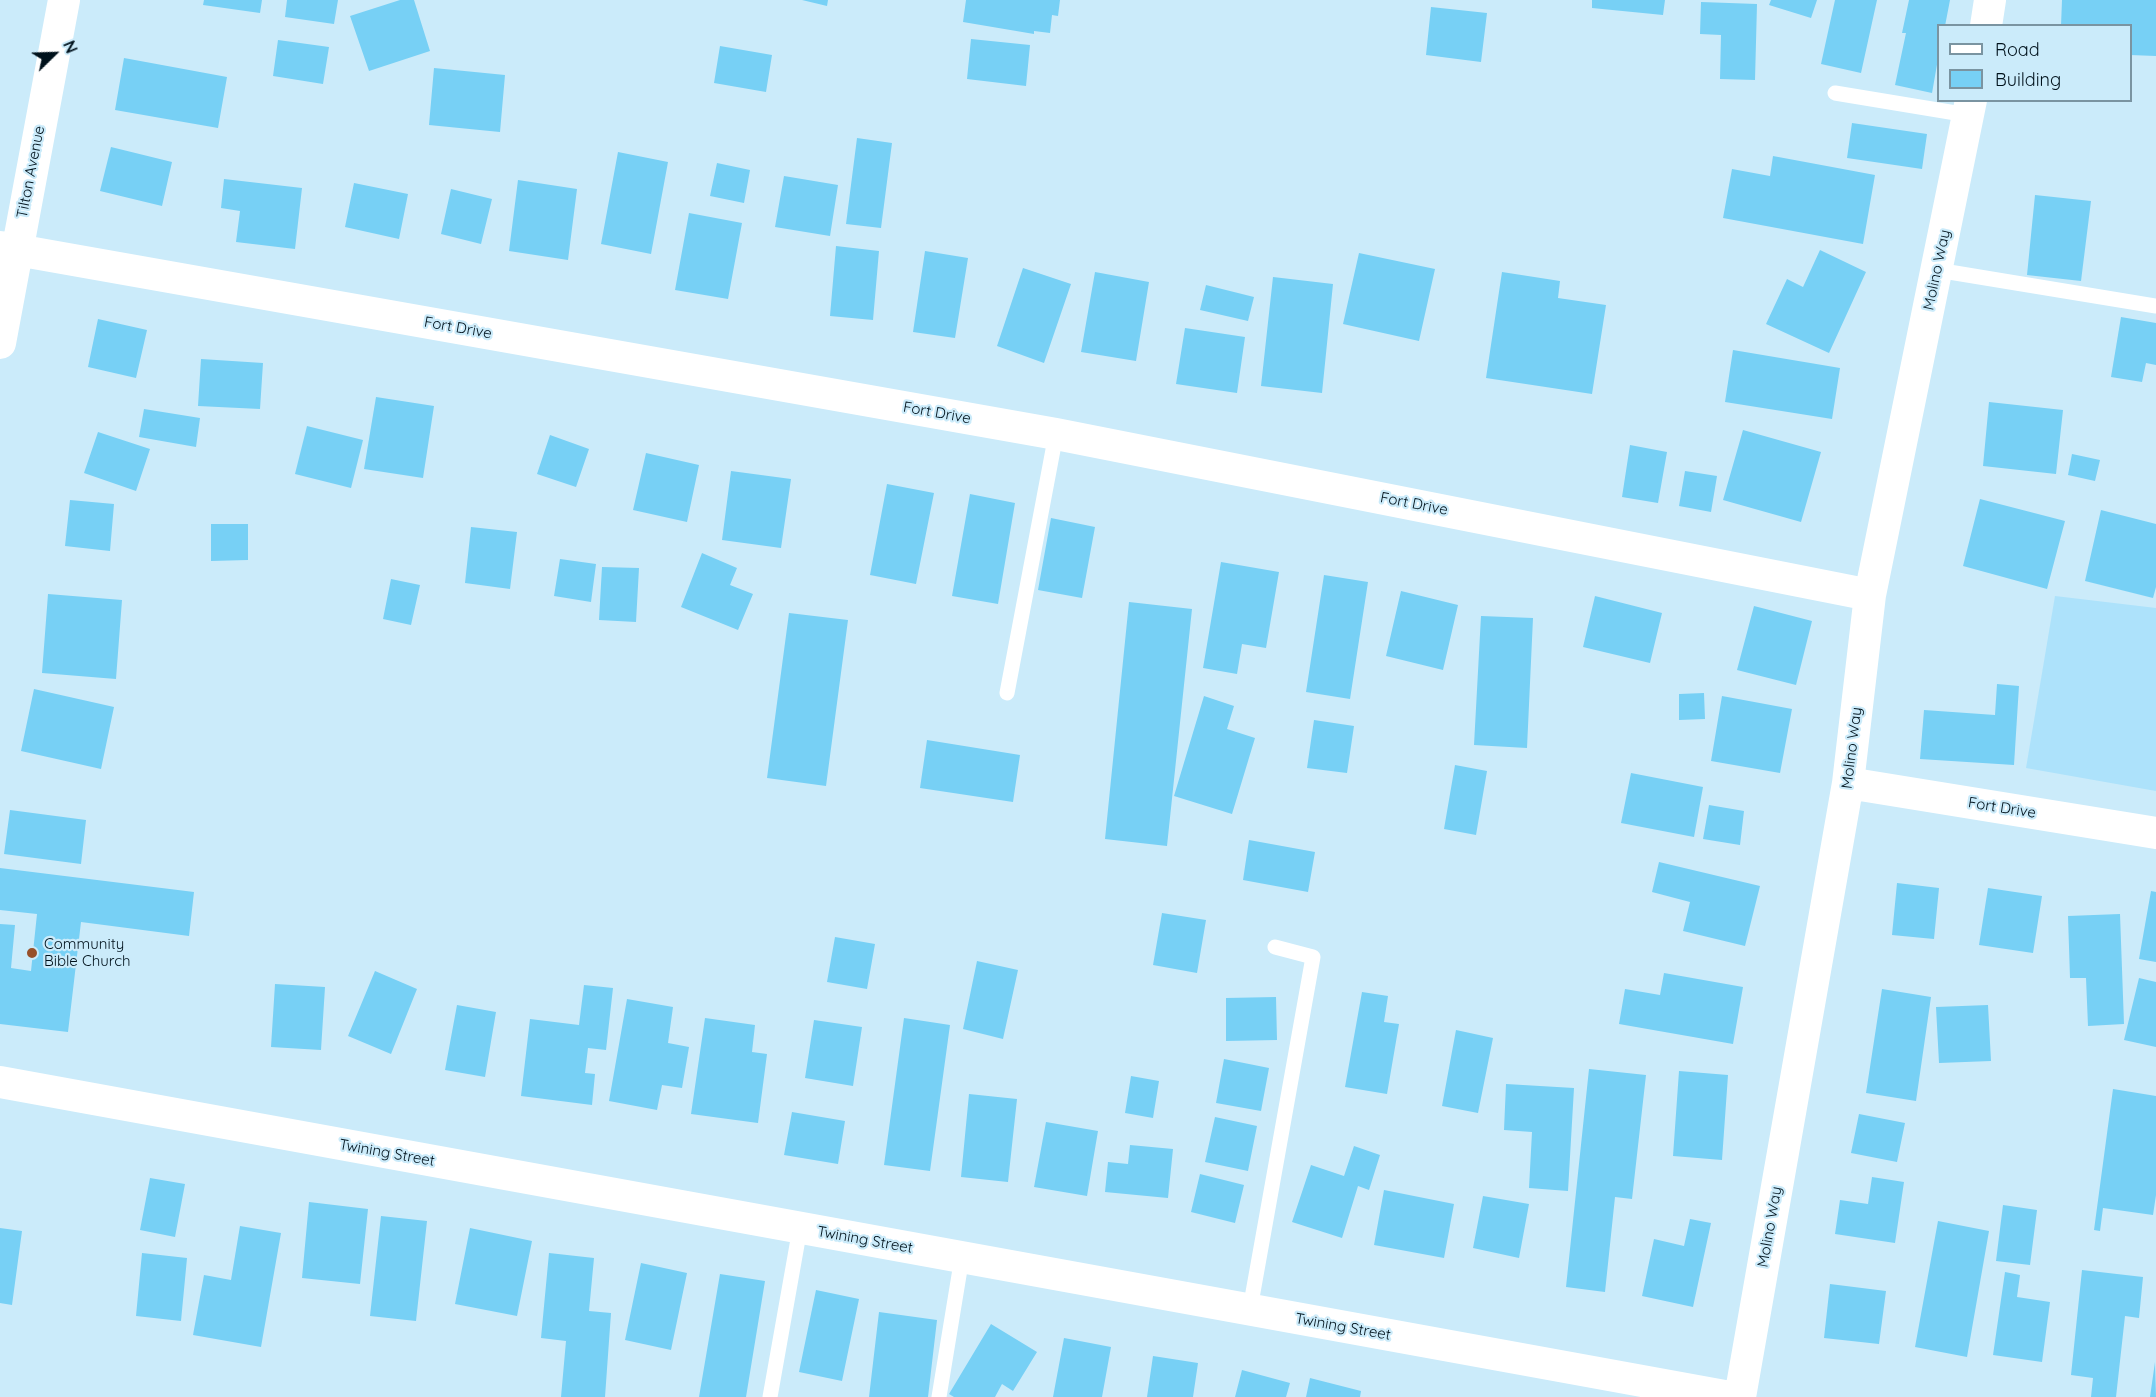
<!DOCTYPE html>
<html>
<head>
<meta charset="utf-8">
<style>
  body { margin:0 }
  #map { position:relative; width:2156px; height:1397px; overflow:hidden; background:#cbebfa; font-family:Quicksand,sans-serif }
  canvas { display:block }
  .legend { position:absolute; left:1937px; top:24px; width:195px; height:78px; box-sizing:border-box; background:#cbebfa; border:2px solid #7a94a1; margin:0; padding:8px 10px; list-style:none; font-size:18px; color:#00121c }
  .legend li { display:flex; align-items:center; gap:12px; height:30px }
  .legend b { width:30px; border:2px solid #7a94a1 }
  .north { position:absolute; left:24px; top:24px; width:60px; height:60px; -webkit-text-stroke:4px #cbebfa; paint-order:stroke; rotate:67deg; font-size:16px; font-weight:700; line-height:24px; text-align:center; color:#00121c }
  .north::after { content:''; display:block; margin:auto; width:21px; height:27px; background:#00121c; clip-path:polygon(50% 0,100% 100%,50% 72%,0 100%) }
</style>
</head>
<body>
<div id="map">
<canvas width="2156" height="1397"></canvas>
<ul class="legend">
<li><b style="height:8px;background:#fff"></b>Road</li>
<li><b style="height:16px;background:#77d0f5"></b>Building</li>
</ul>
<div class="north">N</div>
</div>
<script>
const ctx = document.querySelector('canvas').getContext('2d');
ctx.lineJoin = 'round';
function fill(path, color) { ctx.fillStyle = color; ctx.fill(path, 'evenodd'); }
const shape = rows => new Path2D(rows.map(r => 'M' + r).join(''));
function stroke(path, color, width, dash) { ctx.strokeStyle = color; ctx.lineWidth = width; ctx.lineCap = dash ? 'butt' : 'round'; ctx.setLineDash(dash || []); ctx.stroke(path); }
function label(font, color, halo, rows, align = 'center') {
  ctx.font = font + ' Quicksand,sans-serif'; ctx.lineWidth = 4.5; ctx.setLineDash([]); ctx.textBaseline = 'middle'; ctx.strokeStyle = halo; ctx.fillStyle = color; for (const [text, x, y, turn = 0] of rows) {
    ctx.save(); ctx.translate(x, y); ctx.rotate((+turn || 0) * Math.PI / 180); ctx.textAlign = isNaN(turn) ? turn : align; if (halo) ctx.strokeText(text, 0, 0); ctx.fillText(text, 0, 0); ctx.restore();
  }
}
fill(shape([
  [2055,596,2156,608,2156,791,2026,768]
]), '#ade2fb');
fill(shape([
  [204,0,262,0,260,13,203,5],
  [287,0,338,0,334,24,285,17],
  [400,0,414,0,430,51,369,71,350,16],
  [802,0,828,0,827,6],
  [966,0,1060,0,1058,16,1052,15,1050,33,1034,31,1034,34,963,22],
  [1592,0,1665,0,1663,15,1592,8],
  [1771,0,1817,0,1811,18,1769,5],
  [1835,0,1877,0,1861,73,1821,64],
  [1909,0,1950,0,1945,26,1938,26,1938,59,1932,93,1895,85,1906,33,1902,33],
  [2062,0,2156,0,2156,56,2130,55,2130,26,2061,26],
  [1701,2,1757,4,1755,80,1720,79,1721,35,1700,34],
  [1431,7,1487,13,1481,62,1426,55],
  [971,39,1030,45,1026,86,967,79],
  [278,40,329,47,323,84,273,76],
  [720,46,772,55,766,92,714,83],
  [124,58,227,77,218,128,115,110],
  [434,68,505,75,500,132,429,125],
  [1852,123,1927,134,1922,169,1847,158],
  [857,138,892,143,881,228,846,224],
  [111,147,172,162,162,206,100,191],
  [618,152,668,162,651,254,601,244],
  [1773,156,1875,175,1863,244,1723,218,1732,169,1770,176],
  [717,163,750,170,744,203,710,196],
  [784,176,838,185,830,236,775,227],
  [224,179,302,188,295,249,236,242,240,211,221,208],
  [518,180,577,189,568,260,509,251],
  [354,183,408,194,399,239,345,227],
  [451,189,492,199,481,244,441,234],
  [2035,195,2091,201,2081,281,2027,275],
  [689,213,742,223,728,299,675,290],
  [836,246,879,251,873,320,830,316],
  [1820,250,1866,272,1829,353,1766,324,1787,279,1803,287],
  [925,251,968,258,955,338,913,332],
  [1359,253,1435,269,1419,341,1343,324],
  [1023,268,1071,284,1044,363,997,346],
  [1095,272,1149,282,1136,361,1081,352],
  [1502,272,1560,281,1558,298,1606,305,1592,394,1486,378],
  [1273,277,1333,284,1322,393,1261,386],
  [1206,285,1254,297,1248,321,1200,310],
  [2121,317,2156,323,2156,365,2146,363,2142,382,2111,377],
  [98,319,147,330,136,378,88,367],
  [1185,328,1245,337,1237,393,1176,384],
  [1733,350,1840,368,1832,419,1725,402],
  [201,359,263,363,260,409,198,406],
  [376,397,434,406,423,478,364,469],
  [1989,402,2063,410,2056,474,1983,466],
  [144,409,200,418,196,447,139,437],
  [307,426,363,440,351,488,295,474],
  [1743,430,1821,452,1801,522,1723,500],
  [98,432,150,449,136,491,84,473],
  [550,435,589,449,576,487,537,474],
  [1630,445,1667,452,1658,503,1622,497],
  [646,453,699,465,687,522,633,510],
  [2072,454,2100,460,2095,481,2068,475],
  [731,471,791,479,781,548,722,540],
  [1685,471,1717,476,1711,512,1679,506],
  [887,484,934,493,916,584,870,575],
  [970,494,1015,503,998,604,952,596],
  [1980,499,2065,521,2047,589,1963,566],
  [70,500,114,504,110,551,65,546],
  [2101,510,2156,524,2156,587,2153,598,2085,581],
  [1051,518,1095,527,1082,598,1038,590],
  [211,524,248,524,248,560,211,561],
  [471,527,517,532,510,589,465,583],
  [702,553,737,568,730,585,753,594,738,630,681,607],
  [560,559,596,564,591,602,554,596],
  [1221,562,1279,572,1266,648,1242,644,1237,674,1203,668],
  [602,567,639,568,636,622,599,620],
  [1324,575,1368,582,1350,699,1306,692],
  [391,579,420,585,411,625,383,619],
  [1401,591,1458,605,1443,670,1386,656],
  [48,594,122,600,116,679,42,673],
  [1595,596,1662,613,1650,663,1583,647],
  [1129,602,1192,609,1167,846,1105,839],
  [1754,606,1812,621,1796,685,1737,670],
  [789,613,848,620,826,786,767,778],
  [1481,616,1533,618,1527,748,1474,745],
  [1997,684,2019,686,2014,765,1920,759,1924,710,1995,715],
  [34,689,114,707,101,769,21,751],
  [1704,693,1705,719,1679,720,1679,694],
  [1204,696,1234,706,1227,729,1255,738,1232,814,1174,796],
  [1722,696,1792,709,1780,773,1711,761],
  [1314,720,1354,726,1347,773,1307,768],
  [927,740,1020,755,1013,802,920,788],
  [1455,765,1487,771,1476,835,1444,829],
  [1631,773,1703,787,1694,837,1621,823],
  [1709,805,1744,811,1740,845,1703,839],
  [10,810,86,820,81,864,4,854],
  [1249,840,1315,852,1308,892,1243,880],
  [1659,862,1760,886,1745,946,1683,931,1690,902,1652,892],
  [0,868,194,892,189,936,81,922,68,1032,0,1024,0,924,15,925,11,968,31,971,37,914,0,910],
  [1897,883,1939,888,1934,939,1892,935],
  [1988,888,2042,896,2033,953,1979,945],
  [2151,891,2156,892,2156,962,2139,959],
  [1162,913,1206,920,1197,973,1153,965],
  [2120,914,2124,1024,2088,1026,2086,978,2070,978,2068,916],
  [835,937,875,944,867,989,827,982],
  [977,961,1018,970,1003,1039,963,1029],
  [375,971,417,989,391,1054,348,1036],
  [1664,973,1743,987,1733,1044,1619,1024,1625,989,1660,995],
  [2139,978,2156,982,2156,1047,2124,1040],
  [275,984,325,987,321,1050,271,1047],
  [584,985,613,988,606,1050,588,1048,585,1073,595,1074,592,1105,521,1096,530,1019,579,1025],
  [1882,989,1931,997,1916,1101,1866,1093],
  [1362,992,1388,996,1384,1022,1399,1024,1387,1094,1345,1087],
  [1276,997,1277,1040,1226,1041,1226,998],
  [627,999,673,1007,668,1043,689,1047,682,1088,662,1085,657,1110,609,1101],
  [457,1005,496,1012,485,1077,445,1070],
  [1988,1005,1991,1061,1939,1063,1936,1007],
  [705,1018,755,1025,752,1052,767,1054,758,1123,691,1114],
  [904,1018,950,1025,930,1171,884,1165],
  [814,1020,862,1027,853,1086,805,1078],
  [1456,1030,1493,1038,1478,1113,1442,1106],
  [1224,1059,1269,1068,1261,1111,1216,1103],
  [1589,1069,1646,1075,1632,1199,1615,1197,1605,1292,1566,1287],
  [1679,1071,1728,1075,1722,1160,1673,1156],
  [1131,1076,1159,1081,1153,1118,1125,1113],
  [1506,1084,1574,1088,1568,1191,1529,1188,1532,1132,1504,1130],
  [2113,1089,2156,1096,2156,1195,2153,1215,2103,1208,2100,1231,2094,1230],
  [969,1094,1017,1099,1008,1182,961,1177],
  [792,1112,845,1121,838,1164,784,1155],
  [1859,1114,1905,1123,1897,1162,1851,1153],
  [1215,1117,1257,1126,1248,1171,1205,1162],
  [1046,1122,1098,1131,1087,1196,1034,1187],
  [1130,1145,1173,1149,1168,1198,1105,1192,1108,1162,1128,1164],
  [1354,1146,1380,1155,1369,1190,1358,1186,1342,1238,1292,1222,1311,1165,1344,1176],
  [1200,1174,1244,1185,1235,1223,1191,1212],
  [1872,1177,1904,1182,1895,1243,1835,1234,1840,1200,1868,1204],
  [150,1178,185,1184,175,1237,140,1230],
  [1384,1190,1454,1204,1444,1258,1374,1245],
  [1483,1196,1529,1204,1519,1258,1473,1248],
  [309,1202,368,1209,360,1284,302,1278],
  [2003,1205,2037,1210,2030,1265,1996,1261],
  [381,1216,427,1221,416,1321,370,1316],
  [1690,1219,1711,1223,1693,1307,1642,1296,1654,1239,1684,1246],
  [1938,1221,1989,1231,1967,1357,1915,1347],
  [240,1226,281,1233,261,1347,193,1335,204,1275,231,1280],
  [0,1228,22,1231,12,1305,0,1303],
  [470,1228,532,1241,517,1316,455,1304],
  [142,1253,187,1258,181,1321,136,1316],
  [549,1253,594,1258,589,1311,611,1313,605,1397,561,1397,566,1341,541,1338],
  [641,1263,687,1273,671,1350,625,1340],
  [2082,1270,2143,1277,2139,1318,2125,1316,2116,1397,2091,1397,2093,1378,2071,1375],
  [2005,1272,2020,1275,2017,1297,2050,1302,2042,1362,1993,1355],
  [720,1274,765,1281,746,1397,699,1397],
  [1830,1284,1886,1291,1879,1344,1824,1338],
  [816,1290,859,1299,842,1381,799,1372],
  [879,1312,937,1320,928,1397,869,1397],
  [991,1324,1037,1352,1013,1391,1002,1384,995,1397,954,1397,949,1394],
  [1064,1338,1111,1347,1102,1397,1053,1397],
  [1153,1356,1198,1363,1193,1397,1147,1397],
  [2155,1362,2156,1397,2150,1397],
  [1242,1370,1290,1383,1286,1397,1235,1397],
  [1310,1378,1361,1391,1360,1397,1306,1397]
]), '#77d0f5');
stroke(shape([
  [1835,93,1968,115],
  [1937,270,2156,306],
  [1007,693,1056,434],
  [1250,1309,1313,957,1275,947],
  [770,1397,800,1228],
  [939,1397,962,1257]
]), '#fff', 15);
stroke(shape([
  [1986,26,1990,0],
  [0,247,1056,434,1870,595],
  [0,343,64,0],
  [1848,783,2156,833],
  [0,1082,1730,1397],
  [1740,1397,1848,783,1870,595,1971,100]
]), '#fff', 32);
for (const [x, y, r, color] of [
  [32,953,6,"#97502a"]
]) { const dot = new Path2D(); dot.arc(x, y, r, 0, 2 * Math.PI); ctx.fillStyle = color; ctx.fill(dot); stroke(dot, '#cbebfa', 2); }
label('15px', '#00121c', '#cbebfa', [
  ["Tilton Avenue",31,172,-79],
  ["Molino Way",1937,270,-78],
  ["Fort Drive",458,328,10],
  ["Fort Drive",937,413,10],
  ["Fort Drive",1414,504,11],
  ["Molino Way",1852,748,-83],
  ["Fort Drive",2002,808,9],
  ["Twining Street",387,1153,10],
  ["Molino Way",1770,1227,-80],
  ["Twining Street",865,1240,10],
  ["Twining Street",1343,1327,10]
]);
label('15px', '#00121c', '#cbebfa', [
  ["Community",44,944],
  ["Bible Church",44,961]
], 'left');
</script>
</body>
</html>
